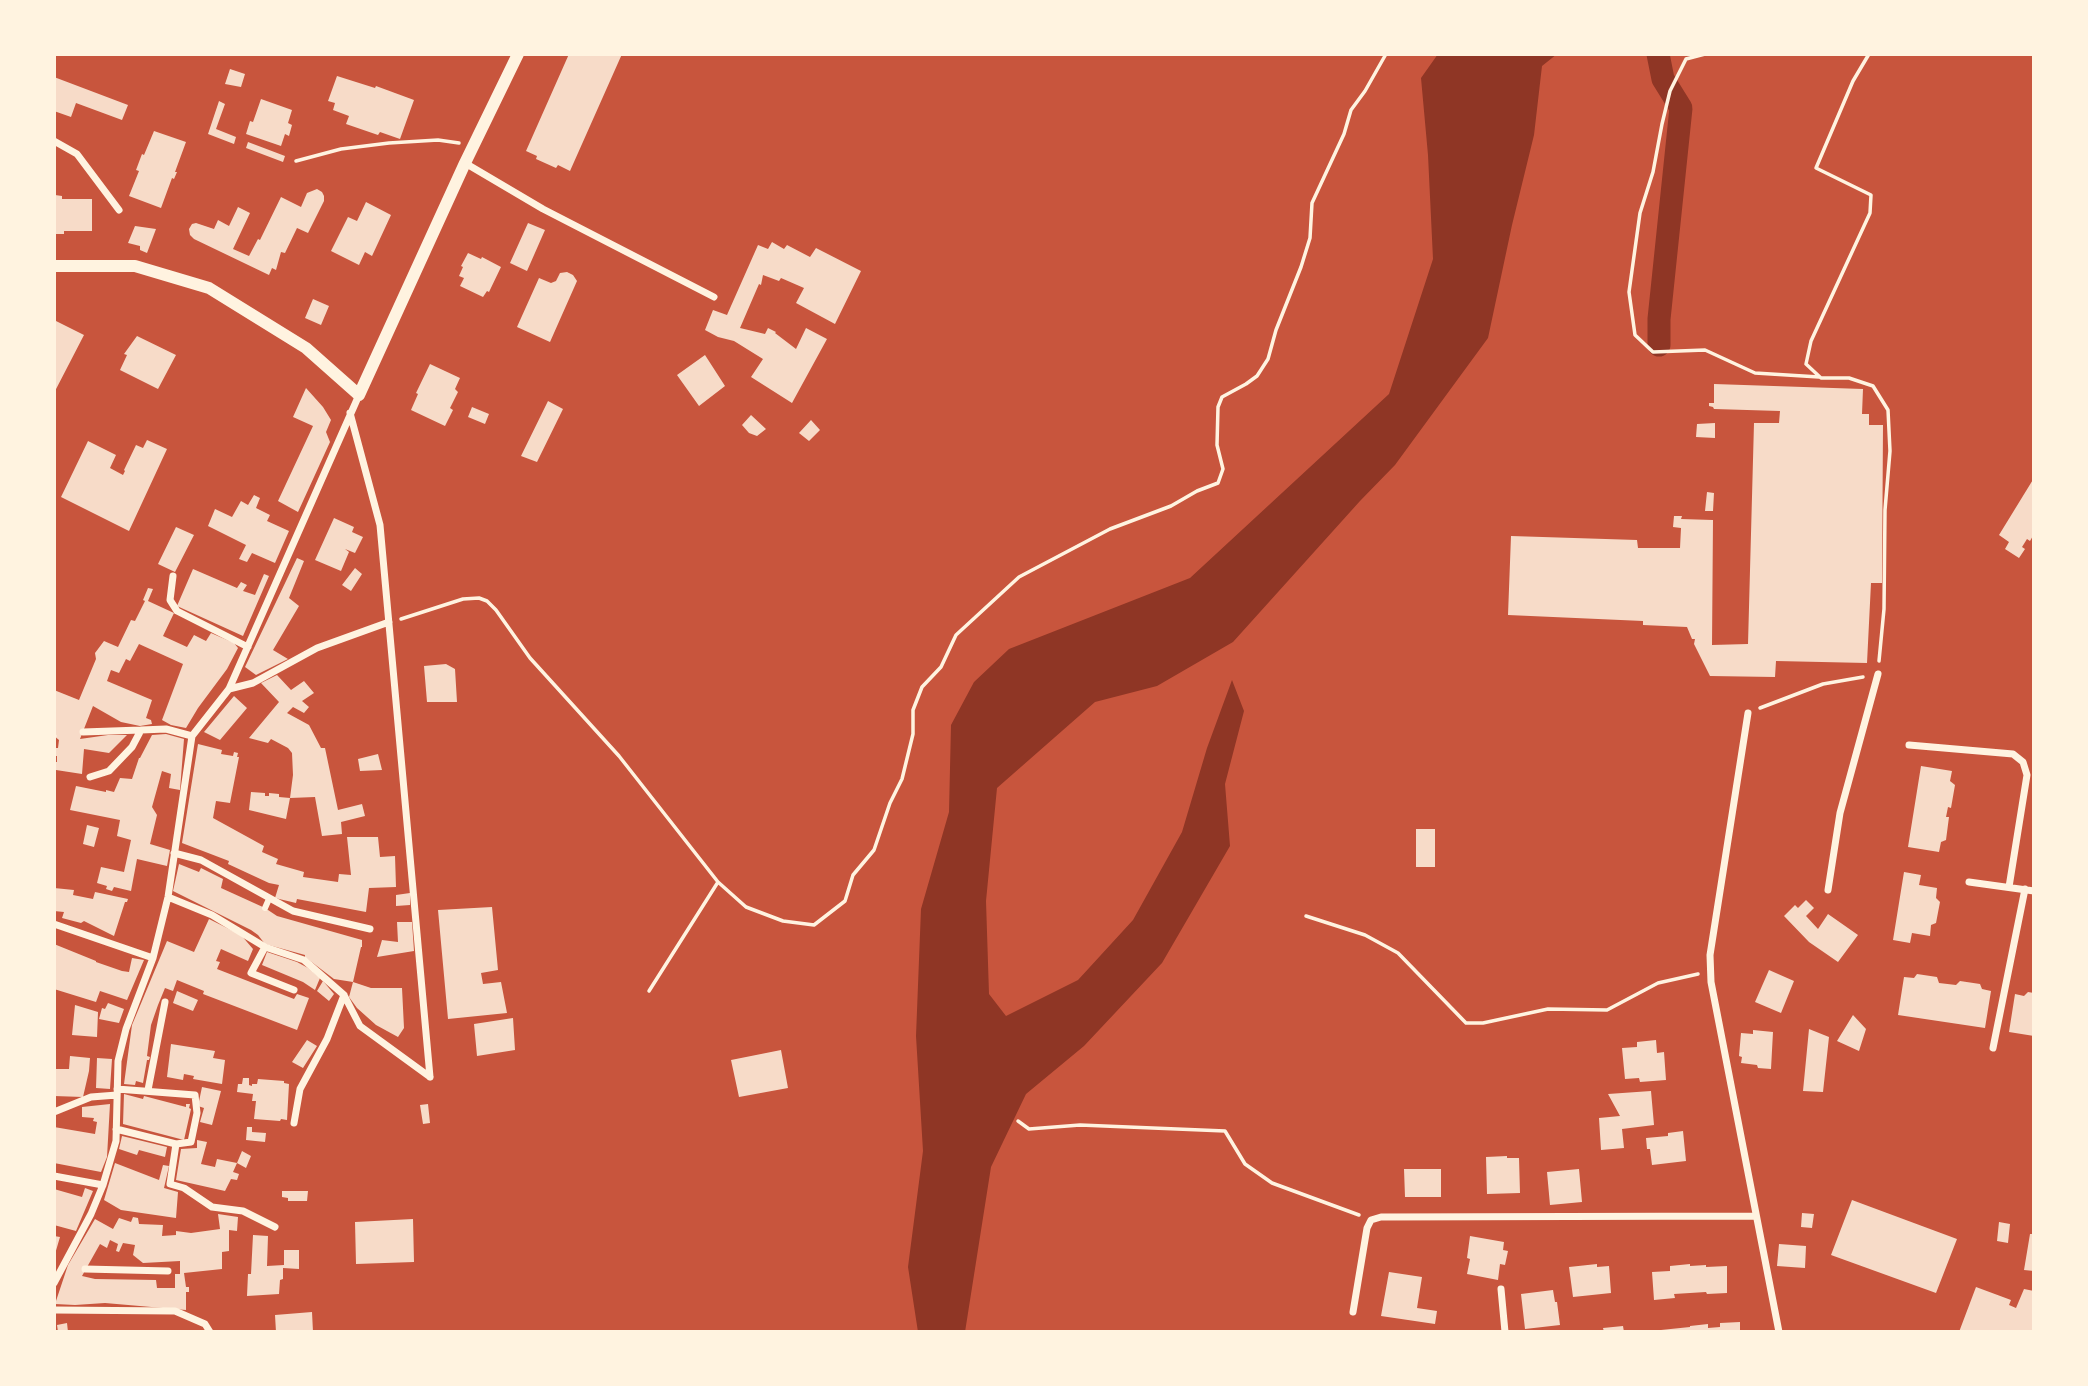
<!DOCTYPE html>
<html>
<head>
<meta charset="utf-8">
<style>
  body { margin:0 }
  #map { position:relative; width:2088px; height:1386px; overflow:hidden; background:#c8553d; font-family:Cabin,sans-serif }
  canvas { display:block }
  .frame { position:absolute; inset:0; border:56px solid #fff3e0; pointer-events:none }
</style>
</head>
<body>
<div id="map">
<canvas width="2088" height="1386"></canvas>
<div class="frame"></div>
</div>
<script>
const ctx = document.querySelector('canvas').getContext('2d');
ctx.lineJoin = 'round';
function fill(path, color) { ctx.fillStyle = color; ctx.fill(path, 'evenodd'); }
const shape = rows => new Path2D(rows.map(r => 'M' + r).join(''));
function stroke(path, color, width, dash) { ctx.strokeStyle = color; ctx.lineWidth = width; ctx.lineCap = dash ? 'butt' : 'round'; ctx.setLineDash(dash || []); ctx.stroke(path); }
fill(shape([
  [1438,54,1557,54,1542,66,1534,135,1512,225,1488,338,1395,465,1360,501,1233,642,1157,686,1095,702,997,788,986,901,989,994,1006,1016,1078,980,1133,920,1182,832,1207,748,1232,680,1244,711,1225,784,1230,846,1162,963,1084,1046,1026,1094,991,1167,965,1332,918,1332,908,1267,923,1151,916,1036,921,909,949,812,951,725,974,682,1009,649,1190,578,1389,394,1433,259,1428,155,1421,78]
]), '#8f3625');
stroke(shape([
  [1658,54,1663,79,1681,108,1659,319,1659,345]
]), '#8f3625', 23);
fill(shape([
  [569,54,622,54,570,171,558,165,556,168,536,159,537,156,526,151],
  [230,69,245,74,241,87,225,84],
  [337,76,375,88,376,86,414,100,400,139,380,132,378,135,346,124,349,116,333,110,335,103,328,101],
  [54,77,128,105,122,120,76,103,71,117,54,111],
  [261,99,292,110,288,123,292,125,289,136,285,134,281,146,246,134,250,121,253,122],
  [219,101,225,104,216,129,236,137,234,144,208,134],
  [154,131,186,142,175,172,177,172,174,179,172,178,161,208,129,196,139,171,136,170,142,154,144,155],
  [248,142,285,156,283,162,246,148],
  [317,189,322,192,324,196,324,201,308,233,297,228,285,253,281,252,276,270,272,268,269,275,194,239,190,235,189,229,192,224,196,223,214,229,218,220,229,226,238,207,250,213,233,249,249,256,258,239,260,240,281,197,301,207,307,193],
  [55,195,62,196,62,199,92,199,92,231,64,231,64,234,54,234],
  [366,202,391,215,372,256,365,252,359,265,331,251,348,217,357,221],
  [528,223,545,230,527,271,510,263],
  [135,226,156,229,147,253,140,250,140,246,128,243],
  [772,242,784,249,787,245,810,257,816,248,861,271,835,324,796,303,804,288,781,278,779,281,763,275,761,285,759,284,740,328,765,334,768,328,776,332,775,333,796,349,806,328,827,339,792,403,751,377,763,359,734,341,718,337,705,330,713,310,727,315,758,245,768,249],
  [468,253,481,259,482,257,501,267,489,292,487,291,483,297,460,286,464,278,459,276,463,267,461,266],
  [567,272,573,275,577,281,550,342,517,327,539,278,551,283,556,281,560,273],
  [313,299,329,306,321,325,305,318],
  [54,320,84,335,54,393],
  [137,336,176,355,158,389,120,370,127,355,124,354],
  [705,355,725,386,699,406,677,375],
  [430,364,460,378,455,389,458,392,450,408,453,410,445,426,411,410,418,394,416,393],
  [1714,384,1863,389,1862,414,1869,414,1869,425,1883,425,1882,583,1871,583,1867,663,1776,661,1775,677,1710,676,1694,644,1695,639,1692,639,1687,627,1643,625,1643,621,1508,615,1511,536,1637,540,1638,548,1680,548,1681,528,1673,527,1674,516,1682,516,1681,519,1713,520,1712,645,1748,644,1754,423,1779,423,1780,411,1714,409,1713,407,1709,406,1709,403,1714,403],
  [306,388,323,407,331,420,326,432,330,442,298,512,278,501,313,426,293,417],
  [548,401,563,409,537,462,521,456],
  [472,407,489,414,485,424,468,417],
  [751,415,766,429,757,436,749,433,742,425],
  [811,420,820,430,809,441,799,433],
  [1715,423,1715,438,1696,437,1697,424],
  [147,440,167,449,129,531,61,497,88,441,116,455,110,468,123,475,125,471,124,470,136,445,143,448],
  [2034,478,2034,534,2030,541,2027,539,2022,547,2025,549,2019,558,2005,549,2009,542,1999,535],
  [1707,492,1714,493,1713,511,1705,511],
  [254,495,260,498,256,508,270,515,267,521,289,531,275,563,252,553,247,562,239,559,246,545,208,526,215,509,232,517,241,501,248,505],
  [334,518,354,527,352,532,363,537,355,553,345,549,349,552,341,571,315,560],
  [176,527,194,535,175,572,158,564],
  [297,558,304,561,289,598,299,606,273,650,288,659,256,675,245,667],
  [355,568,362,574,351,591,342,585],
  [193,569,237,588,241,582,247,585,243,591,255,595,264,574,269,576,243,636,177,606],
  [148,588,153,589,148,601,174,613,163,636,187,647,194,635,206,641,211,633,234,643,238,648,227,669,198,708,186,728,171,725,162,720,183,664,139,644,130,661,126,659,119,673,111,670,107,681,152,700,146,718,151,720,152,724,140,726,121,722,93,706,80,739,108,735,127,735,109,753,84,749,82,774,56,770,54,762,57,762,57,756,54,756,54,748,58,748,59,740,54,736,54,690,79,700,96,659,95,653,104,641,118,647,131,620,135,621,145,601,143,600],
  [446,664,455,669,457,702,427,702,424,666],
  [277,675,291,690,304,681,314,693,302,701,309,707,304,713,293,707,287,713,309,725,321,748,325,748,338,810,362,804,365,816,341,822,342,834,322,836,315,797,290,798,286,819,249,810,251,792,265,793,265,796,269,796,269,793,279,794,279,797,290,798,293,775,292,753,288,748,271,739,268,743,249,738,279,702,261,683],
  [234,696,247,708,220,740,204,732],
  [166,734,184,739,180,790,169,788,171,774,162,771,152,807,157,815,150,844,170,850,167,866,137,859,131,891,114,887,112,891,106,889,107,886,97,883,101,867,124,872,131,840,117,836,120,820,70,810,76,786,106,792,106,790,114,792,120,778,132,779,139,758,140,758,152,735],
  [198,744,222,750,221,754,233,756,234,752,238,753,237,757,239,757,230,803,216,801,213,818,264,846,262,852,278,859,276,864,304,872,303,877,338,882,339,874,351,875,347,837,378,837,380,857,395,856,396,887,369,888,366,912,297,899,296,903,275,898,279,885,269,883,228,864,229,861,182,843],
  [378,754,382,770,360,771,358,759],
  [1921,766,1952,771,1950,781,1955,785,1951,808,1948,807,1946,817,1949,817,1946,840,1941,842,1939,852,1908,847],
  [87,825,99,828,94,847,83,844],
  [1416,829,1435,829,1435,867,1416,867],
  [179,864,199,872,201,868,223,879,221,888,265,908,277,916,362,940,362,947,361,947,353,982,334,979,305,957,305,955,265,944,258,935,251,930,173,891],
  [1904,872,1921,875,1919,885,1937,888,1936,898,1940,902,1936,923,1931,925,1930,936,1912,933,1910,943,1893,940],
  [54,888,74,890,73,895,93,899,95,892,128,899,127,902,125,902,114,936,84,921,81,923,62,918,64,912,54,911],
  [410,893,410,905,396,906,396,895],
  [1806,900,1814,908,1806,916,1818,929,1828,914,1858,935,1838,962,1809,942,1784,916,1795,905,1798,908],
  [492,907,498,970,481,973,483,984,501,982,507,1013,448,1019,438,910],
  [209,919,241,935,253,949,248,961,221,949,216,961,220,962,217,969,294,999,297,994,309,998,297,1030,203,994,204,991,177,980,173,991,165,988,158,1005,151,1025,147,1056,150,1057,149,1060,147,1060,143,1083,136,1081,135,1085,124,1084,132,1025,167,941,194,952],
  [397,922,412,922,414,951,377,957,382,940,398,942],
  [54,944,96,961,96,962,122,971,129,972,132,958,144,960,127,1000,100,991,96,1002,54,989],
  [267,952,297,962,308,968,320,978,315,990,303,982,262,965],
  [1769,970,1794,981,1781,1013,1755,1002],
  [1917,974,1937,977,1939,983,1956,985,1960,981,1980,984,1982,989,1991,991,1985,1028,1898,1015,1904,977,1914,978],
  [323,981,334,994,329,1001,317,991],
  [353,982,371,988,402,988,404,1028,398,1037,376,1025,357,1008,349,997],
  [177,991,198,1000,193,1011,173,1003],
  [2028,992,2034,993,2034,1036,2009,1032,2015,994,2024,996],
  [108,1003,124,1009,119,1023,99,1019,102,1008,105,1009],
  [75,1005,98,1012,97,1037,72,1035],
  [1853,1015,1866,1029,1859,1051,1837,1041],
  [513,1018,515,1050,477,1056,474,1024],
  [1809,1029,1829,1037,1823,1092,1803,1091],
  [1753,1030,1773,1032,1771,1069,1758,1068,1757,1065,1741,1063,1742,1057,1739,1056,1741,1033,1753,1034],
  [307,1040,317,1046,303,1068,292,1062],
  [1656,1040,1657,1053,1664,1052,1666,1080,1640,1082,1639,1078,1625,1079,1622,1048,1637,1047,1637,1042],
  [171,1044,215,1051,213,1058,225,1060,222,1084,193,1079,194,1076,184,1074,183,1080,167,1077],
  [781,1050,788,1088,739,1097,731,1060],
  [70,1056,90,1058,89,1071,83,1097,54,1096,54,1069,69,1069],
  [97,1058,112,1059,110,1089,96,1088],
  [243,1078,249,1078,249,1085,252,1086,252,1084,257,1084,258,1079,284,1081,284,1083,289,1084,287,1120,281,1119,280,1121,254,1119,256,1101,252,1101,253,1094,237,1092,238,1084,242,1084],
  [202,1087,221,1091,212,1125,200,1122,204,1108,198,1106],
  [1651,1091,1654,1125,1622,1129,1624,1148,1601,1150,1599,1118,1620,1116,1608,1094],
  [124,1094,143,1099,144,1096,186,1107,186,1104,190,1104,189,1108,191,1109,184,1140,123,1124],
  [110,1104,107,1157,101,1172,54,1163,54,1127,95,1134,97,1122,93,1121,94,1118,82,1117,82,1107],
  [428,1104,430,1123,423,1124,420,1105],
  [247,1127,252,1127,252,1132,266,1133,265,1142,246,1140],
  [1683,1131,1686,1161,1652,1165,1650,1149,1647,1149,1646,1138,1668,1136,1668,1133],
  [122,1136,167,1147,165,1157,139,1150,137,1155,119,1149],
  [197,1140,207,1142,201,1164,215,1167,217,1159,237,1163,233,1172,239,1174,237,1180,231,1179,225,1191,176,1180,181,1149,197,1148],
  [242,1151,251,1156,246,1168,237,1163],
  [1507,1156,1507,1158,1519,1158,1520,1193,1487,1194,1486,1157],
  [115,1163,159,1180,163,1165,169,1166,164,1188,178,1192,176,1218,121,1210,104,1200],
  [1404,1169,1441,1169,1441,1197,1405,1197],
  [1579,1169,1582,1202,1550,1205,1547,1172],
  [85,1188,93,1191,76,1231,54,1225,54,1189,82,1197],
  [282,1191,308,1191,307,1201,288,1201,288,1198,282,1197],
  [1852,1200,1957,1239,1936,1293,1831,1255],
  [1802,1213,1814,1214,1812,1228,1801,1227],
  [218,1214,238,1217,237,1231,229,1230,229,1251,222,1252,222,1269,184,1273,186,1287,189,1287,189,1292,186,1292,186,1310,105,1303,75,1305,55,1304,68,1265,95,1219,113,1229,119,1218,131,1222,133,1217,138,1218,139,1224,163,1225,162,1236,176,1235,176,1231,191,1233,220,1229],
  [110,1240,118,1244,116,1251,119,1252,123,1243,135,1245,133,1255,143,1263,180,1261,180,1274,175,1274,175,1288,157,1288,156,1280,95,1279,82,1276,100,1244,107,1248],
  [413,1219,414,1262,356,1264,355,1222],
  [1999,1222,2010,1224,2008,1243,1997,1241],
  [2030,1234,2034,1234,2034,1271,2024,1270],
  [253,1235,268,1236,267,1266,284,1265,284,1250,299,1250,299,1269,283,1268,283,1279,280,1280,279,1294,247,1296,248,1274,251,1274],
  [54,1236,60,1237,55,1254,54,1254],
  [1470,1236,1504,1242,1503,1250,1508,1251,1505,1265,1500,1264,1498,1280,1467,1274,1470,1259,1467,1258],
  [1779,1244,1806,1246,1805,1268,1777,1266],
  [1597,1264,1597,1267,1609,1266,1611,1293,1573,1297,1569,1267],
  [1690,1264,1690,1266,1706,1265,1706,1267,1727,1266,1727,1293,1707,1294,1706,1292,1674,1294,1675,1298,1654,1300,1652,1272,1670,1271,1670,1266],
  [1389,1272,1422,1277,1417,1308,1437,1311,1435,1324,1381,1316],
  [1976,1287,2011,1300,2009,1305,2016,1308,2024,1289,2034,1291,2034,1332,1959,1332],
  [1553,1290,1555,1302,1557,1302,1560,1325,1525,1329,1521,1294],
  [312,1312,313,1332,276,1332,275,1315],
  [1740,1322,1740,1332,1661,1332,1661,1330,1690,1327,1690,1326,1708,1324,1708,1328,1720,1327,1720,1323],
  [67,1323,68,1332,58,1332,57,1325],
  [1623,1326,1624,1332,1604,1332,1603,1328]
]), '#f7dbc8');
stroke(shape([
  [1705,54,1686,59,1670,91,1662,124,1653,172,1640,213,1629,292,1635,335,1653,352,1705,350,1755,373,1819,377],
  [1869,54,1853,81,1816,168,1871,195,1870,213,1811,341,1806,364,1821,378,1849,378,1873,386,1888,410,1890,451,1885,510,1884,609,1879,661],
  [296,161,341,149,389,143,438,140,459,143],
  [401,619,463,599,479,598,487,601,496,610,530,658,619,756,718,882,649,991],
  [1760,708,1823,684,1863,677],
  [54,736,55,736],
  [718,882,746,907,783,921,814,925,845,901,853,875,874,850,890,803,902,779,913,734,913,710,922,687,941,667,956,635,1019,577,1110,529,1171,506,1197,491,1218,483,1223,469,1217,445,1218,407,1222,397,1246,384,1257,376,1268,359,1276,330,1301,267,1310,238,1312,203,1344,134,1351,110,1365,91,1386,54],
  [1306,916,1365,935,1398,953,1466,1023,1483,1023,1548,1009,1607,1010,1658,983,1698,974],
  [1018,1121,1029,1129,1080,1125,1225,1131,1245,1164,1272,1183,1359,1215]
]), '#fff3e0', 3.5);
stroke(shape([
  [265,908,269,899]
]), '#fff3e0', 6);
stroke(shape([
  [54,141,77,154,119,210],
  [465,163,543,209,714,297],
  [350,413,380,525,430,1077],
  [173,576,170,600,177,611,248,647],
  [229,689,253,683,317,648,389,622],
  [1748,713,1710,955,1711,982,1779,1332],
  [83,732,141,730],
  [1909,745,2013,754,2023,762,2027,775,2009,887],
  [90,777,109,771,132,747,141,730,166,729,192,736],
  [174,853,201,860,293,911,370,929],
  [1969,882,2034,891],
  [1828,890,1840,813,1878,674],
  [168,897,212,915,265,947,304,960,344,995,360,1026,430,1077],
  [54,924,153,958],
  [265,947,251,973,294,990],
  [1993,1048,2025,889],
  [117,1089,195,1095,197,1113,191,1142,176,1144],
  [148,1090,165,1002],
  [54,1112,91,1097,117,1095],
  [294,1123,300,1089,327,1039,344,995],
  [116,1129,176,1144,170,1184,184,1188,212,1207,243,1211,275,1227],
  [54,1176,103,1185],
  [85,1269,168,1271],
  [54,1283,91,1214,103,1185,116,1141,118,1061,126,1029,153,958,168,897,192,736,229,689,359,395],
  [1501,1289,1505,1332],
  [54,1310,175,1311,205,1324,210,1332],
  [1353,1312,1367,1228,1371,1220,1381,1217,1756,1216]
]), '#fff3e0', 7);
stroke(shape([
  [54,266,135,266,209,288,306,348,359,395,465,163,518,54]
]), '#fff3e0', 12);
</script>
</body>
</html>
